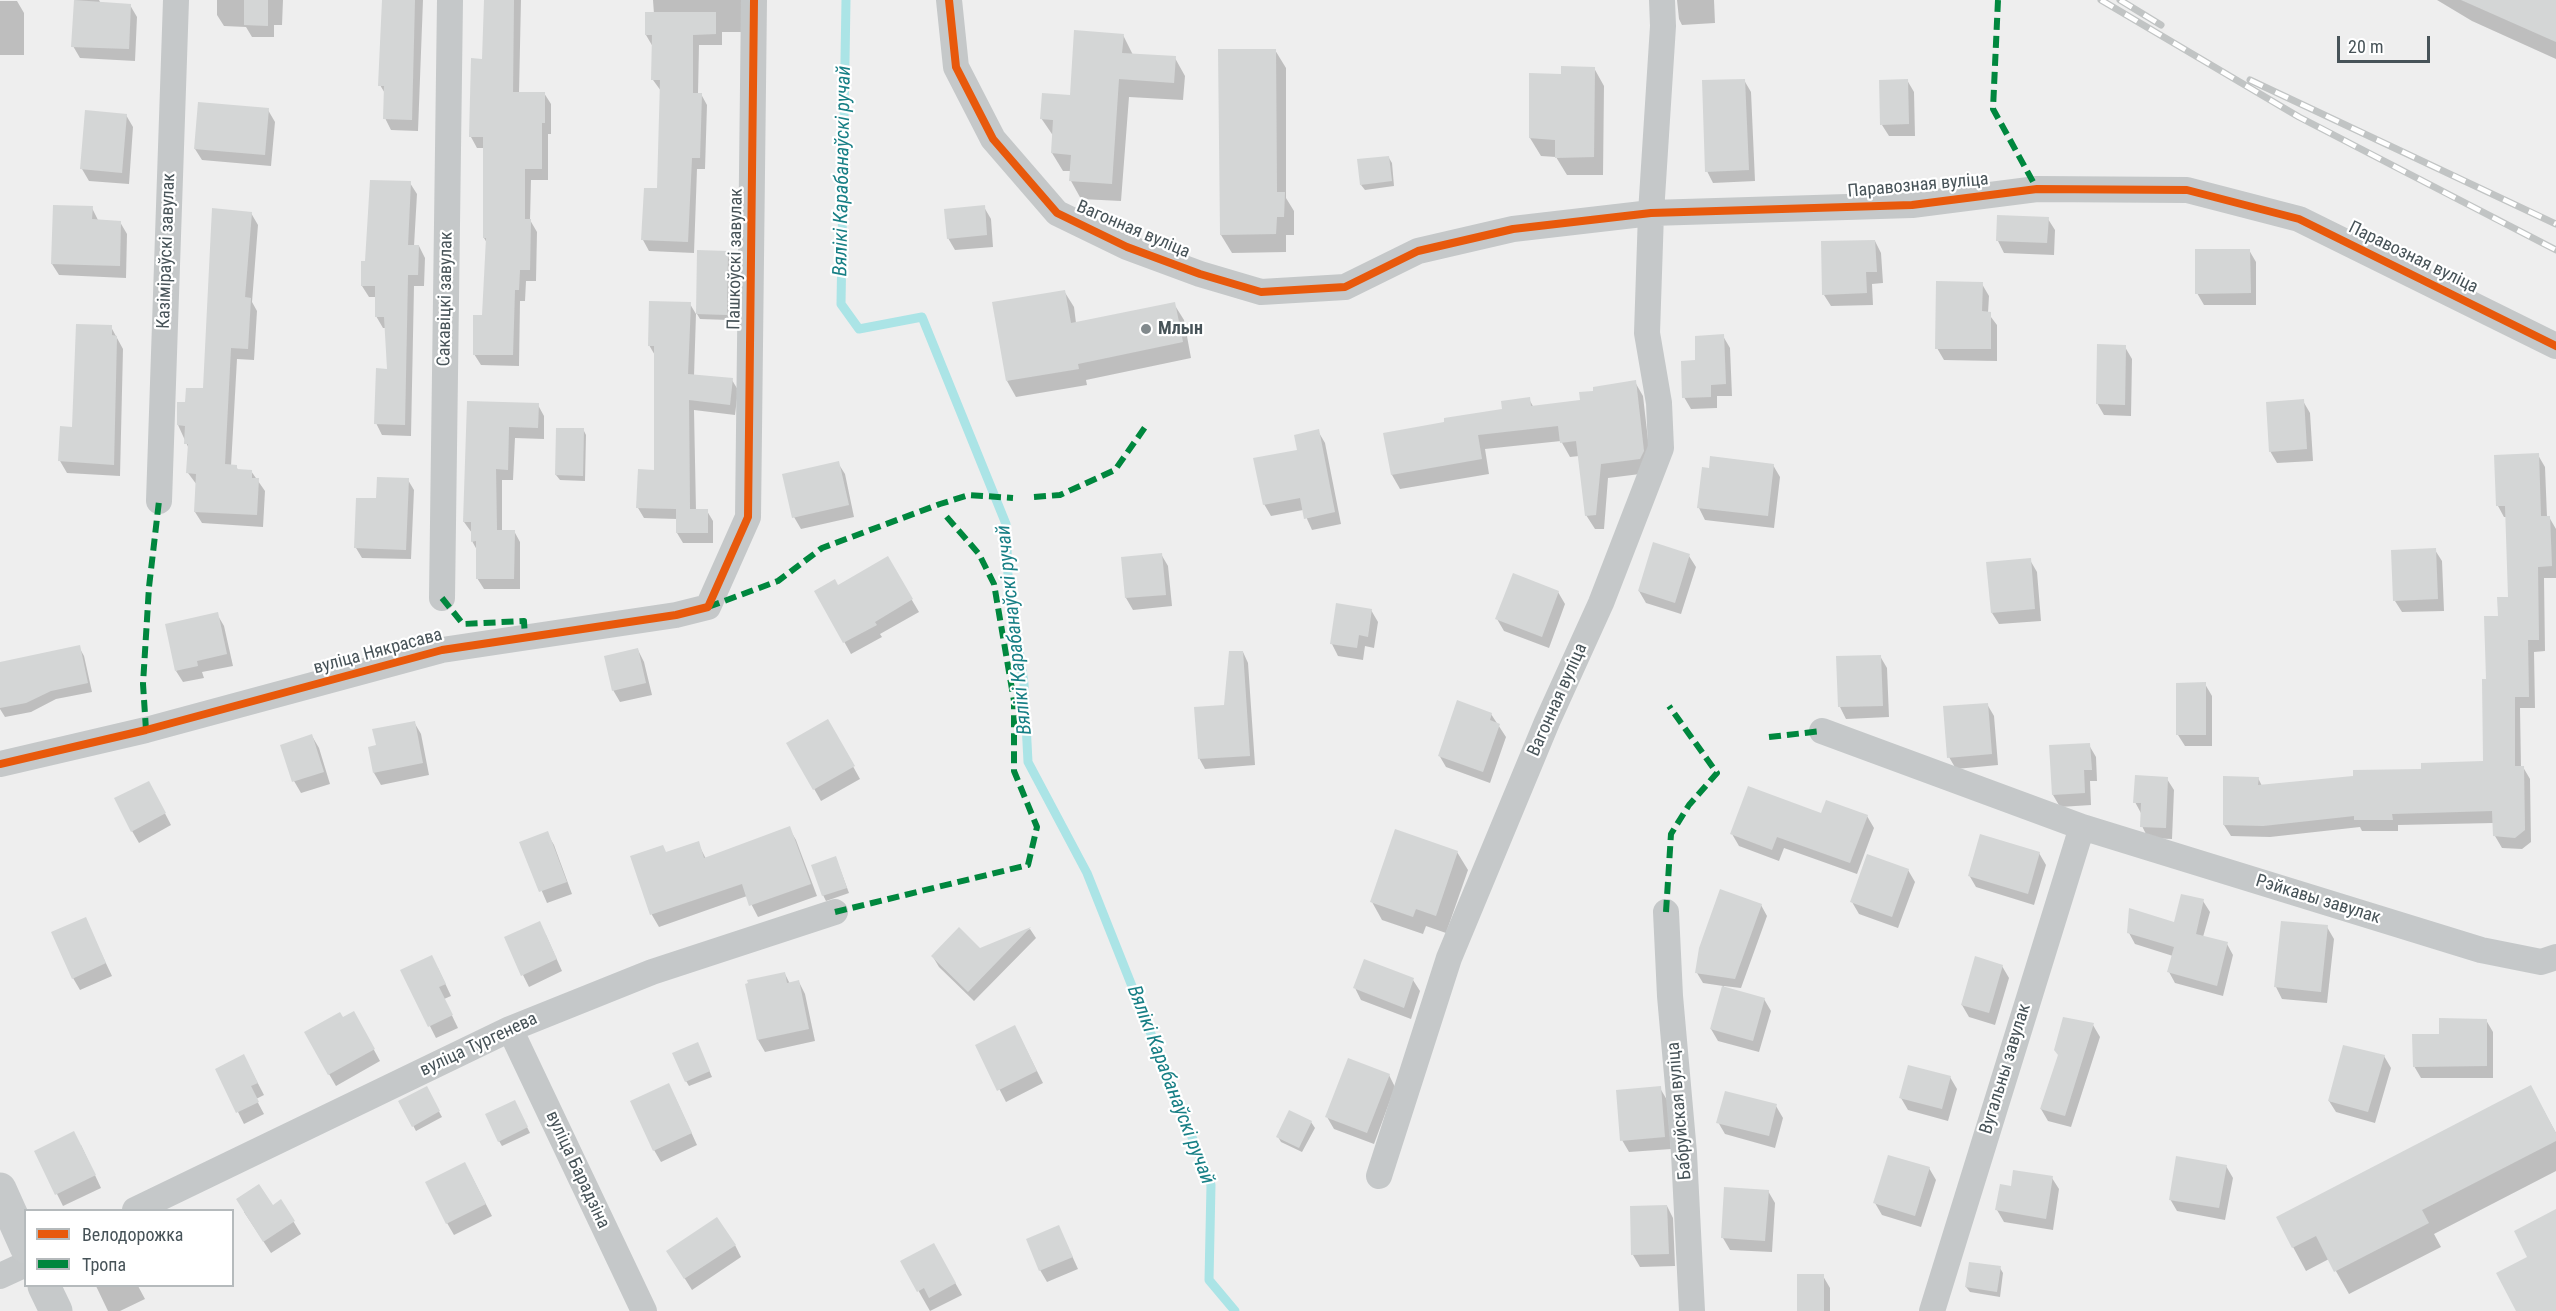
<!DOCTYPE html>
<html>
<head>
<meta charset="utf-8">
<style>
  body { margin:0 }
  #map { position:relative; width:2556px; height:1311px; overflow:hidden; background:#eee; font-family:"Roboto Condensed",sans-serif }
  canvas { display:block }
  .legend { position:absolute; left:24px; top:1209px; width:210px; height:78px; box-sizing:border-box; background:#fff; border:2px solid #b5babc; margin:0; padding:8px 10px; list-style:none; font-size:18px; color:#475358 }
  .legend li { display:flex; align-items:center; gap:12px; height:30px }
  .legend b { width:30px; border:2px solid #b5babc }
  .scale { position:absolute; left:2337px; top:36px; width:93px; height:27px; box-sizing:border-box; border:3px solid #475358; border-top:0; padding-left:8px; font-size:18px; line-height:21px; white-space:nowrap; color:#475358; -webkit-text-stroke:4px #fff; paint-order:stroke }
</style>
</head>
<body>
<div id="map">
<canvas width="2556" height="1311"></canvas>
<ul class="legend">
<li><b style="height:8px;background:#e8590c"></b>Велодорожка</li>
<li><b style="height:8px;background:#00873e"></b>Тропа</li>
</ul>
<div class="scale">20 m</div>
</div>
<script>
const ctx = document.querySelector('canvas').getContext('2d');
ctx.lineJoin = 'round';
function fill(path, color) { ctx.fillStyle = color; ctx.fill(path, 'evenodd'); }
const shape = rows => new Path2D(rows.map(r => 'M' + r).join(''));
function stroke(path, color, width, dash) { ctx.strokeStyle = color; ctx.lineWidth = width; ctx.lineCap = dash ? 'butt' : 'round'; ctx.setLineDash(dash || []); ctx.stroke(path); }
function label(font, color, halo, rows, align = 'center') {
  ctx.font = font + ' "Roboto Condensed",sans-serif'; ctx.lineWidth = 4.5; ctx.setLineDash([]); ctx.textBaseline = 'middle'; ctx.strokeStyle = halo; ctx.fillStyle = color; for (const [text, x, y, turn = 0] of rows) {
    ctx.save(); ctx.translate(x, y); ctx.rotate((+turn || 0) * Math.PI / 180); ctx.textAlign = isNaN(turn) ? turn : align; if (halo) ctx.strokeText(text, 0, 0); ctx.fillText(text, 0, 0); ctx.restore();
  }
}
fill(shape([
  [75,0,99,0,101,4,130,5,137,17,135,61,80,58,73,46],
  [217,0,283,0,282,25,274,25,274,37,252,37,246,27,224,26,217,15],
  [383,0,423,0,418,131,391,130,385,118,386,95,380,85],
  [485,0,521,0,519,93,544,93,551,104,551,134,548,134,548,180,531,180,530,220,537,232,536,281,526,281,525,301,520,301,519,366,481,365,474,354,484,317,487,243,484,238,484,148,477,148,471,137,484,60],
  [653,0,742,0,742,32,722,32,722,45,699,45,698,94,701,94,707,105,705,169,697,169,694,253,649,251,643,240,658,190,661,91,653,80,653,47,646,35,646,14,654,14],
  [1677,0,1714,0,1715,23,1682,25,1679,19],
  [2437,0,2556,0,2556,59,2472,21],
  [0,1,17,1,24,13,24,55,0,55],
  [1123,35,1133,55,1175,58,1185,76,1183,100,1129,97,1121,201,1081,199,1071,181,1071,171,1063,171,1052,153,1054,137,1041,118,1071,96],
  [1275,50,1286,68,1286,198,1294,211,1294,235,1286,235,1286,252,1232,253,1221,235],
  [1594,68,1604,86,1603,175,1567,175,1556,157,1541,156,1530,138,1562,75],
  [1744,80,1751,92,1755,181,1713,183,1707,171],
  [1907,80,1914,92,1915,136,1889,136,1882,125],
  [268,110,275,122,271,166,202,160,195,149],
  [126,115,133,127,129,184,89,181,82,169],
  [1389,158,1392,163,1394,186,1365,190,1361,185],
  [410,183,417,194,414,246,419,246,425,258,424,286,414,286,411,436,382,435,376,423,389,370,386,328,383,328,376,316,377,297,369,297,362,286,367,262],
  [984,207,991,219,993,247,955,250,948,238],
  [92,208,98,220,120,222,127,234,126,278,59,275,52,264],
  [251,213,258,225,252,302,257,311,254,360,237,359,231,466,236,466,238,470,251,471,265,491,263,527,202,523,195,512,197,485,188,473,189,449,178,425,187,404,204,390],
  [2048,219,2055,230,2054,255,2004,253,1998,241],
  [1875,241,1881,253,1883,283,1872,284,1873,305,1831,306,1824,295],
  [2249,250,2256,262,2256,305,2204,305,2197,293],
  [727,252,731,258,729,320,700,319,697,314],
  [1982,284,1989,296,1988,313,1997,325,1997,361,1944,360,1937,348],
  [1064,291,1074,307,1076,323,1174,304,1184,320,1191,358,1086,380,1087,385,1016,397,1007,381],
  [690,304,696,314,694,376,732,380,738,390,735,415,694,410,696,511,707,511,713,521,713,543,683,543,677,533,677,519,644,518,638,508,656,471,656,357,649,345],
  [111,327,123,349,120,476,67,473,60,461],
  [1723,336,1730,348,1732,396,1717,396,1717,408,1691,409,1684,397,1697,362],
  [2125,347,2132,359,2131,416,2104,415,2097,403],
  [1635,382,1643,396,1651,466,1648,473,1608,478,1604,529,1595,529,1586,515,1579,456,1570,457,1561,441,1485,449,1489,474,1400,489,1392,475,1385,435,1504,410,1529,399,1534,408,1582,401],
  [2303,401,2310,413,2313,461,2277,463,2270,451],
  [469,403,538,405,544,416,544,439,515,438,513,480,502,480,502,531,514,531,520,542,520,589,484,589,477,578,477,550,472,541,472,533,464,522],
  [583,429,586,435,585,481,560,480,556,475],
  [1318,431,1325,443,1341,524,1312,530,1303,510,1271,516,1264,504,1299,451],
  [2538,455,2545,467,2547,517,2549,517,2556,529,2556,578,2544,578,2545,651,2534,652,2535,708,2520,708,2521,767,2523,767,2530,779,2531,842,2522,849,2502,848,2495,836,2494,823,2398,825,2398,831,2362,831,2360,827,2270,837,2231,836,2224,825,2258,778,2262,786,2485,763,2487,680,2499,617,2510,599,2507,517,2504,517,2498,506],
  [838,463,845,474,854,517,801,529,794,517],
  [1773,465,1780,477,1774,528,1705,520,1699,508],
  [408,480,414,490,411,559,362,558,356,548,377,500],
  [2435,550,2442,561,2444,611,2402,612,2395,601],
  [1161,554,1168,566,1172,606,1133,610,1126,598,1123,558],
  [1689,556,1696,567,1681,614,1646,603,1639,591],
  [887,558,919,612,880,634,882,637,851,654,816,591,837,587],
  [2030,560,2037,572,2041,621,1999,624,1992,613],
  [1558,592,1565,604,1549,648,1504,631,1497,619],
  [1371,610,1378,622,1374,648,1365,646,1363,660,1338,656,1332,644],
  [217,614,224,626,233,666,202,672,204,678,183,682,176,671],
  [79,647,84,656,92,692,56,699,31,712,5,717,0,709,0,663],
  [638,650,644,662,652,695,620,702,613,690],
  [1243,652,1248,663,1255,765,1205,769,1199,758,1225,707],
  [1880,656,1887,668,1889,717,1846,719,1840,707],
  [2205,684,2212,696,2212,746,2185,746,2178,735],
  [1987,704,1994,716,1998,765,1956,769,1949,757],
  [1491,714,1506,737,1490,783,1446,767,1439,755],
  [828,721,860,779,821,801,788,743],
  [414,722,421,734,429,775,381,785,374,773,377,746],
  [312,736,319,748,330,784,301,793,294,781],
  [2089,745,2096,757,2097,781,2090,781,2091,805,2060,807,2053,795],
  [2167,779,2174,790,2172,839,2148,838,2142,826,2142,815,2135,802],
  [155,794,171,825,139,843,132,831],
  [1822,815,1867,816,1874,828,1857,874,1784,848,1779,861,1739,846,1732,834],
  [789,828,796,840,817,896,758,917,747,896,659,927,652,915,632,857,667,854,698,843,706,859],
  [547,833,554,845,572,894,547,903,521,843],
  [1457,852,1468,870,1446,933,1426,926,1423,934,1382,920,1372,902],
  [2039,853,2046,865,2034,905,1976,887,1969,875],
  [836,858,849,893,826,901,823,895],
  [1908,870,1915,882,1898,928,1859,914,1852,902],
  [2203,901,2210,912,2203,937,2227,944,2233,955,2223,996,2175,983,2169,972,2173,956,2135,944,2129,933,2175,924],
  [1761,905,1767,916,1741,988,1724,986,1723,988,1764,999,1771,1011,1759,1052,1718,1041,1711,1029,1723,986,1703,983,1697,973],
  [85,919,112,976,80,990,73,978],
  [2327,927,2334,939,2327,1003,2282,999,2276,987],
  [1030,929,1036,938,974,1001,939,967,933,957,980,950],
  [546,935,562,971,529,987,523,975],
  [2002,966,2009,978,1995,1025,1969,1017,1962,1005],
  [438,968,451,996,444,999,458,1028,436,1038,402,971],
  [785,974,790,984,799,982,805,994,815,1041,765,1052,758,1040],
  [1413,980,1420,991,1411,1019,1361,1000,1355,988],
  [354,1013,380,1061,336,1086,329,1074,343,1019],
  [2486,1020,2493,1032,2493,1078,2421,1078,2414,1066,2440,1036],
  [2093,1025,2100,1037,2071,1127,2048,1121,2041,1109,2059,1056],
  [1021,1039,1043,1083,1006,1102,977,1046],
  [700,1049,712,1077,689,1086,686,1081],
  [2384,1056,2391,1068,2375,1123,2336,1112,2329,1101],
  [250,1068,264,1095,256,1099,264,1114,244,1124,238,1112],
  [1389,1075,1395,1087,1374,1144,1334,1129,1327,1117],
  [1950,1077,1957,1089,1948,1121,1908,1110,1901,1098],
  [2531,1087,2556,1133,2556,1171,2434,1234,2441,1247,2349,1294,2329,1259,2306,1271,2293,1247],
  [426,1088,442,1117,416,1131,400,1101],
  [1660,1088,1667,1100,1671,1149,1629,1152,1622,1140],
  [675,1097,697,1145,661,1162,654,1150],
  [1776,1106,1783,1118,1775,1148,1725,1134,1718,1122],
  [517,1107,530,1133,502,1146,499,1141],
  [1290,1112,1311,1122,1315,1128,1302,1152,1281,1142,1278,1137],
  [81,1145,101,1188,63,1206,36,1152],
  [2226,1166,2233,1178,2225,1220,2177,1211,2170,1199],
  [1929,1168,1936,1180,1921,1227,1882,1215,1875,1203],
  [471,1175,492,1216,454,1235,447,1223],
  [2052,1178,2059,1189,2053,1230,2004,1222,1997,1210,2012,1188],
  [1768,1191,1775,1203,1772,1252,1730,1250,1723,1238],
  [281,1201,301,1234,271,1253,244,1212,272,1207],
  [1667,1206,1673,1218,1675,1266,1640,1267,1633,1255],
  [1059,1227,1078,1269,1047,1282,1040,1270],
  [735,1245,741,1257,692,1290,675,1263],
  [934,1245,962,1295,930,1311,902,1262],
  [2000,1268,2003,1273,2000,1297,1970,1292,1966,1287],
  [1823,1276,1830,1288,1830,1311,1798,1311],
  [96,1286,138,1286,145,1299,120,1311,108,1311]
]), '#0003');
stroke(shape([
  [846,0,841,304,859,329,922,317,1006,524,1008,575,1024,684,1028,762,1087,873,1211,1185,1209,1280,1235,1311]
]), '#abe4e6', 9);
fill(shape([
  [74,0,131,4,129,49,71,47],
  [244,0,268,0,268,26,244,25],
  [382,0,415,0,412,120,383,119,384,86,378,86],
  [484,0,514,0,513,92,545,92,545,123,542,123,542,169,525,169,525,219,531,219,530,270,520,270,519,290,515,290,513,355,473,355,473,315,482,315,486,238,483,238,483,137,469,137,471,58,482,59],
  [2461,0,2556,0,2556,42],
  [645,12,716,12,716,34,693,35,693,93,702,93,700,158,692,158,688,242,641,240,644,188,657,188,660,80,651,80,652,35,645,35],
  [1074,30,1124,34,1122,53,1176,56,1174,83,1119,79,1112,184,1069,181,1071,155,1051,153,1053,120,1040,119,1042,93,1070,95],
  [1218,49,1276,49,1277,192,1285,192,1284,217,1277,217,1276,234,1220,235],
  [1561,66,1595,67,1594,157,1555,158,1555,140,1529,138,1529,73,1561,74],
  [1745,79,1749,170,1705,172,1702,80],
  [1908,79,1909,124,1880,125,1879,80],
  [198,102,269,108,265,155,194,149],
  [85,110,127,114,122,173,80,169],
  [1389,156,1392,181,1360,185,1357,159],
  [370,180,411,181,408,245,419,245,418,275,408,275,405,425,374,424,376,368,387,369,384,317,375,317,375,286,361,286,361,261,365,261],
  [53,205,93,206,92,219,121,221,120,266,51,264],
  [985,205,987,235,947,239,944,209],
  [212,208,252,212,245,297,251,298,248,349,231,348,225,464,237,465,237,469,252,470,252,478,259,478,257,515,194,512,196,474,186,473,188,444,184,444,185,426,177,425,177,402,185,402,186,388,203,388],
  [1997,215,2049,217,2047,243,1996,241],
  [1875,240,1877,272,1866,272,1867,293,1822,295,1821,241],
  [2195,249,2250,249,2251,293,2195,294],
  [697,250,728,251,727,315,696,314],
  [1936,281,1983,282,1982,311,1991,312,1991,349,1935,349],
  [1065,290,1071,323,1175,302,1183,342,1078,364,1079,369,1006,381,992,302],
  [649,301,691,302,688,374,733,378,730,405,689,400,690,509,708,509,708,533,676,533,676,509,636,508,638,469,654,470,654,346,648,346],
  [76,324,112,325,112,335,117,336,114,465,58,461,60,426,72,427],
  [1724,334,1726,384,1711,385,1711,397,1682,398,1681,361,1695,360,1695,336],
  [2097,344,2126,345,2125,405,2096,404],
  [1636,380,1644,451,1640,459,1601,464,1596,515,1585,516,1576,441,1560,443,1558,426,1478,435,1482,459,1391,475,1383,433,1444,422,1444,418,1502,409,1501,401,1530,397,1531,406,1580,400,1579,392,1593,391,1593,387],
  [2304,399,2307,449,2269,452,2266,402],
  [467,401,539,403,538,428,509,427,508,470,496,469,497,530,515,530,514,579,476,579,476,541,471,542,471,522,463,522],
  [556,428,584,428,583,476,555,475],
  [1319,429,1335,512,1304,519,1300,498,1263,505,1253,458,1297,450,1294,435],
  [2539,453,2541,516,2550,516,2552,566,2538,567,2539,640,2528,640,2529,697,2515,697,2515,766,2524,766,2525,830,2515,838,2493,836,2492,811,2392,814,2393,820,2354,820,2354,816,2263,826,2223,825,2223,776,2259,777,2258,785,2353,776,2353,770,2421,769,2421,763,2483,761,2482,679,2486,679,2484,616,2498,616,2497,597,2508,597,2505,506,2496,506,2494,455],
  [1710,456,1774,464,1768,516,1697,508,1702,467,1709,468],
  [839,461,849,505,792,518,782,474],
  [377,477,409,478,406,550,354,548,356,498,376,498],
  [1653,542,1690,554,1675,603,1638,591],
  [2436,548,2438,599,2393,601,2391,550],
  [1162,553,1166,595,1125,598,1121,557],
  [888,556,913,599,875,622,877,625,843,643,814,591,835,579,838,585],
  [2031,558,2035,609,1991,613,1986,562],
  [1513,573,1559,591,1542,637,1495,619],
  [1336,603,1372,609,1368,637,1359,635,1357,648,1330,644],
  [218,612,227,654,197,661,198,666,175,671,165,624],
  [80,645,88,683,51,691,26,703,0,708,0,662],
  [638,648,646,683,612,691,604,656],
  [1229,651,1243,651,1250,756,1198,759,1194,707,1224,705],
  [1881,655,1883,706,1838,707,1836,656],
  [2206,682,2206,735,2176,735,2176,683],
  [1457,700,1492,713,1490,720,1500,724,1483,772,1438,756],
  [1988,703,1992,754,1947,758,1943,706],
  [828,719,855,766,813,790,786,743],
  [415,721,423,763,373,773,368,747,376,745,372,729],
  [312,734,324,772,292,782,280,745],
  [2090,743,2092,770,2084,770,2085,793,2052,795,2049,745],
  [2135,775,2168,777,2166,828,2140,827,2141,803,2133,803],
  [149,781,166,813,131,832,114,798],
  [1748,786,1821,813,1826,800,1868,815,1850,863,1777,837,1772,850,1730,834],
  [790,826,811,884,749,906,742,884,650,915,630,856,663,845,666,852,699,841,704,858],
  [1395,829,1458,851,1436,916,1416,909,1413,917,1370,902],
  [548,831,567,882,539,892,519,842],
  [1980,834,2040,852,2028,894,1968,876],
  [1867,854,1909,869,1892,917,1850,902],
  [836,856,847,888,822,896,811,865],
  [1720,889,1762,904,1735,979,1695,973,1699,948],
  [2181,894,2204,899,2196,934,2228,942,2217,986,2167,972,2174,947,2127,933,2129,908,2174,922],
  [86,917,106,963,72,979,51,932],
  [540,921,557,959,521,976,504,937],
  [2281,921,2328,925,2321,992,2274,987],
  [959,927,980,948,1031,927,968,992,931,956],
  [432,955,446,984,439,987,453,1015,428,1027,400,970],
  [1975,956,2003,965,1989,1013,1961,1005],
  [1364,959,1414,978,1404,1008,1353,988],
  [785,972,787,983,799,980,809,1029,757,1040,745,984,748,983,747,980],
  [1722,986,1765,998,1753,1041,1710,1029],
  [354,1011,375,1049,328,1075,304,1032,340,1012,343,1017],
  [2063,1017,2094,1023,2065,1116,2040,1109,2058,1055,2054,1050],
  [2439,1018,2487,1019,2487,1066,2413,1067,2412,1034,2439,1034],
  [1015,1025,1037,1071,997,1091,975,1045],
  [698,1042,710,1071,685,1082,672,1053],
  [2343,1045,2385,1055,2368,1112,2328,1101],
  [244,1054,258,1083,251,1086,259,1102,236,1113,215,1069],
  [1348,1058,1390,1074,1367,1133,1325,1117],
  [1908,1065,1951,1076,1942,1109,1899,1098],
  [669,1083,692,1133,653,1151,630,1101],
  [2531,1085,2556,1133,2556,1141,2422,1210,2429,1223,2334,1272,2316,1236,2292,1248,2276,1217],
  [427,1086,440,1111,412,1127,398,1101],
  [1661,1086,1665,1137,1620,1141,1616,1090],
  [1725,1091,1777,1104,1769,1136,1716,1123],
  [515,1100,528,1127,498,1142,485,1114],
  [1289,1110,1312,1121,1299,1148,1276,1137],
  [74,1131,96,1175,55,1195,34,1151],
  [1888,1155,1930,1167,1915,1216,1873,1203],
  [2176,1156,2227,1165,2219,1208,2169,1200],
  [465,1162,486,1204,446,1224,425,1182],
  [2013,1170,2053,1176,2046,1219,1995,1210,2000,1184,2011,1186],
  [259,1184,273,1205,281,1199,295,1221,263,1242,236,1199],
  [1724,1187,1769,1190,1765,1241,1721,1238],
  [1667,1205,1669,1254,1631,1255,1630,1206],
  [2556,1209,2556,1311,2516,1311,2496,1273,2527,1257,2514,1231],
  [717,1217,736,1245,684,1279,666,1251],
  [1059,1225,1073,1257,1039,1271,1026,1239],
  [934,1243,956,1283,929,1298,924,1288,917,1292,900,1261],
  [1969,1262,2001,1266,1997,1292,1965,1287],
  [1797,1274,1824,1274,1824,1311,1797,1311]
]), '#d4d6d6');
stroke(shape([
  [949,0,956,67,993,139,1057,213,1127,247,1200,274,1261,292,1345,287,1418,251,1513,229,1651,213,1912,205,2037,189,2187,190,2299,219,2556,346],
  [159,501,176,0],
  [442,598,450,0],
  [1822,731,2082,827,2481,950,2541,962,2556,957],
  [0,764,146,730,442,650,676,615,708,607,748,517,754,0],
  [1666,912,1670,996,1684,1153,1692,1311],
  [510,1029,644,1311],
  [1379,1176,1449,958,1547,722,1601,603,1661,448,1659,403,1647,333,1651,213,1663,26,1662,0],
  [135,1210,510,1029,652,972,835,912],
  [0,1276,26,1264],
  [1932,1311,2082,827]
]), '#c5c8c9', 26);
stroke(shape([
  [0,1189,26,1247],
  [44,1286,56,1311]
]), '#c6c9ca', 33);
const rail = shape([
  [2101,0,2299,117,2556,250],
  [2120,0,2161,25],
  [2250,80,2556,224]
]);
stroke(rail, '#c1c4c4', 7);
stroke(rail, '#fff', 4.5, [14]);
stroke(shape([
  [1998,0,1993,109,2037,189],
  [1034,497,1060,495,1115,470,1148,423],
  [442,598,463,624,524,621,525,638],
  [708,607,778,581,822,548,940,504,969,495,1013,498],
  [146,730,143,684,149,587,159,501],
  [1769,737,1822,731],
  [835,912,1028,865,1037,827,1014,771,1014,701,994,584,979,554,946,516],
  [1666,912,1671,834,1689,805,1717,773,1669,706]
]), '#00873e', 6, [12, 6]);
stroke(shape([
  [949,0,956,67,993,139,1057,213,1127,247,1200,274,1261,292,1345,287,1418,251,1513,229,1651,213,1912,205,2037,189,2187,190,2299,219,2556,346],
  [0,764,146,730,442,650,676,615,708,607,748,517,754,0]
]), '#e8590c', 8);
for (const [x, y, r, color] of [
  [1146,329,6,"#81898c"]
]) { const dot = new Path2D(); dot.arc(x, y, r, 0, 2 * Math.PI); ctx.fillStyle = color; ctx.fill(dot); stroke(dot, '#fff', 2); }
label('18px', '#475358', '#fff', [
  ["Паравозная вуліца",1918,186,-5],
  ["Вагонная вуліца",1133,230,23],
  ["Казіміраўскі завулак",167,251,-88],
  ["Паравозная вуліца",2413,258,26],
  ["Пашкоўскі завулак",736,259,-89],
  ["Сакавіцкі завулак",446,299,-89],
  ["вуліца Някрасава",378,652,-15],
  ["Вагонная вуліца",1558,700,-66],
  ["Рэйкавы завулак",2318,900,17],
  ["вуліца Тургенева",479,1045,-25],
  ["Вугальны завулак",2006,1069,-73],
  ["Бабруйская вуліца",1680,1111,-95],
  ["вуліца Барадзіна",577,1170,65]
]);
label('bold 18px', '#475358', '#fff', [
  ["Млын",1158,329]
], 'left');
label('italic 20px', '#177f85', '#fff', [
  ["Вялікі Карабанаўскі ручай",843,171,-89],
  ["Вялікі Карабанаўскі ручай",1015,630,-96],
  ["Вялікі Карабанаўскі ручай",1170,1085,69]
]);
</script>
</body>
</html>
